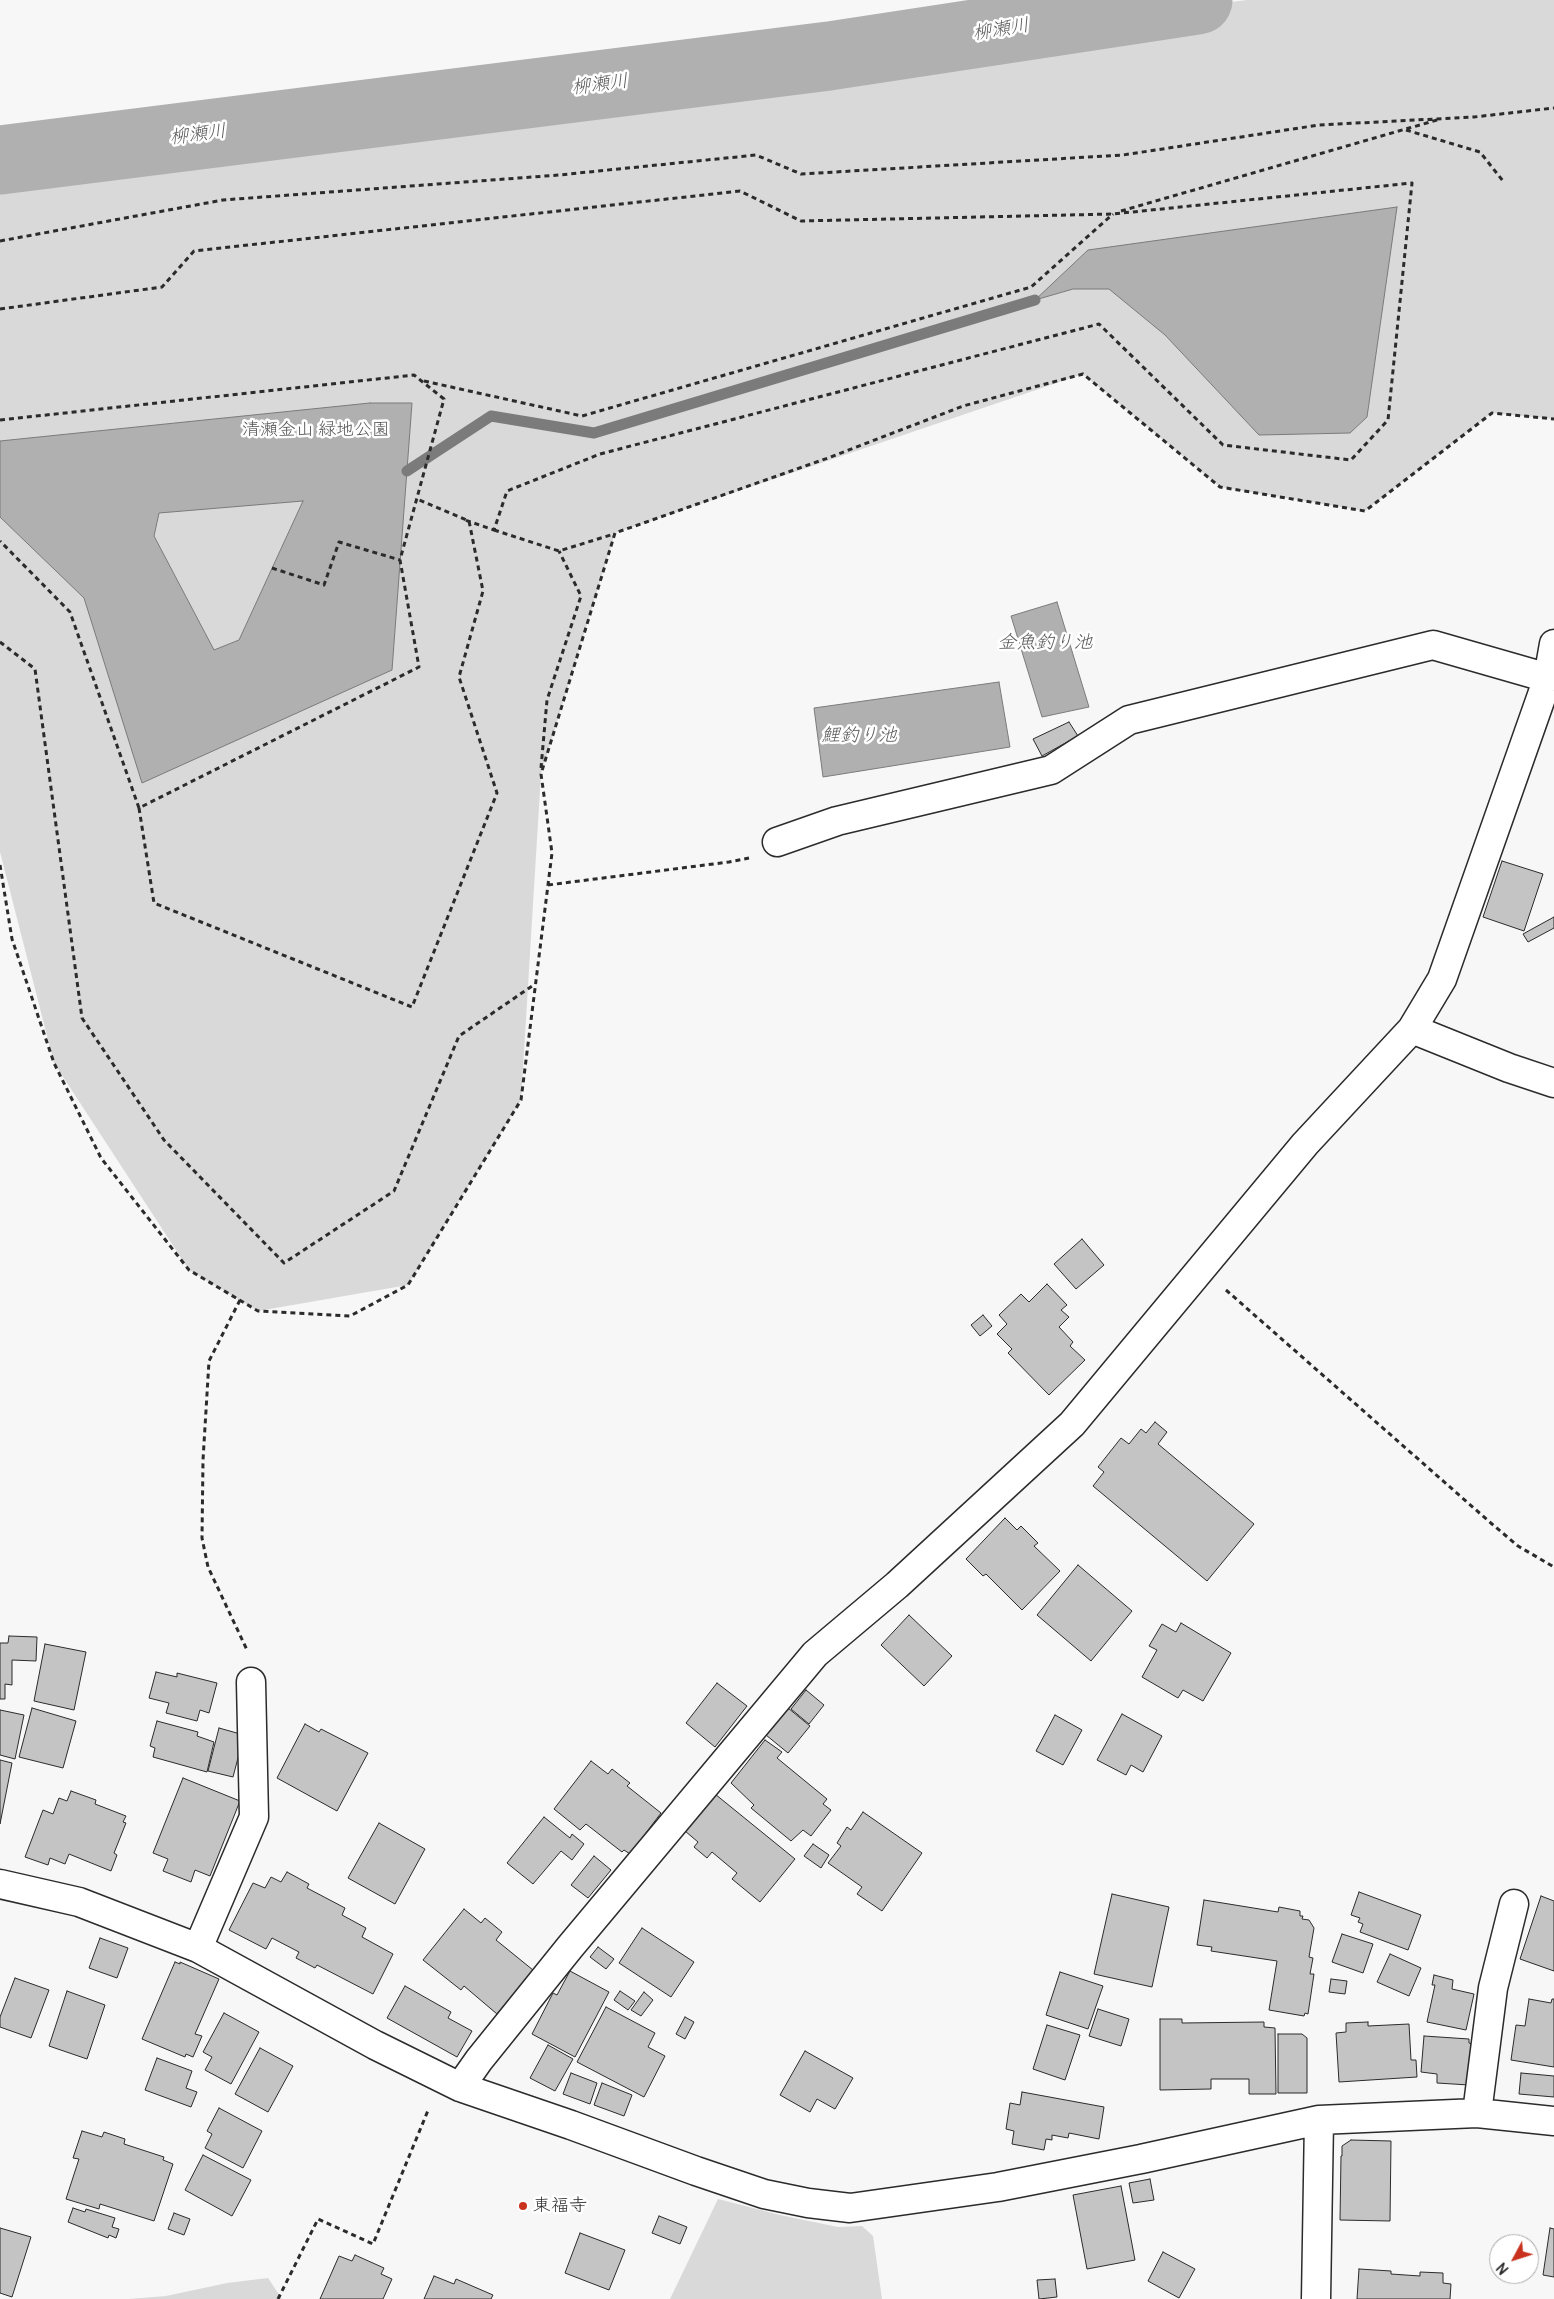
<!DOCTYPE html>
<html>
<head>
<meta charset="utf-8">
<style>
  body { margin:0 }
  #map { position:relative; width:1554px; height:2299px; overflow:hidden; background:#f7f7f7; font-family:Pangolin,sans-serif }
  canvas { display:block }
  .north { position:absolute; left:1489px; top:2234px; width:50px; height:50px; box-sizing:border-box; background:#fff; border:1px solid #aaa; border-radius:50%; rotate:230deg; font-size:14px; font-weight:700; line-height:20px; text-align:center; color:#2b2b2b }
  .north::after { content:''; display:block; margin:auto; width:18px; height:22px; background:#c8321e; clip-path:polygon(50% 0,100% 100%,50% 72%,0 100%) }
</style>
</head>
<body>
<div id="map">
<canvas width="1554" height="2299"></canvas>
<div class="north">N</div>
</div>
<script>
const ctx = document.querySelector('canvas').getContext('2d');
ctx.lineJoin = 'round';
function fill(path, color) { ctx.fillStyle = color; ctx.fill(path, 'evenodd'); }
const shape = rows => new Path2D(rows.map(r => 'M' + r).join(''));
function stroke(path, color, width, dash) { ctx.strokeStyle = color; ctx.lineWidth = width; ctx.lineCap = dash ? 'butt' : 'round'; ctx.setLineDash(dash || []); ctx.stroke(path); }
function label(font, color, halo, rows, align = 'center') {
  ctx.font = font + ' Pangolin,"Klee One",sans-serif'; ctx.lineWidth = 5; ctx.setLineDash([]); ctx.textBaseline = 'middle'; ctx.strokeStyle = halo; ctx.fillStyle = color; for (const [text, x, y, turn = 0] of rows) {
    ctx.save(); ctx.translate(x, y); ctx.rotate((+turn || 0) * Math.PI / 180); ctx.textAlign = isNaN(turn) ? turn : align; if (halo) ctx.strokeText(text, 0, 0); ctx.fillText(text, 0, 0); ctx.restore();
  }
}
fill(shape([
  [1247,0,1554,0,1554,419,1492,413,1365,511,1220,487,1083,374,615,533,541,774,521,1100,408,1285,258,1311,189,1270,54,1063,0,852,0,151],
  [718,2199,780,2215,838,2227,862,2226,873,2236,882,2299,670,2299],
  [268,2278,282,2299,128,2299,166,2296,227,2283]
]), '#d9d9d9');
const water = shape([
  [1397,207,1367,417,1350,433,1259,435,1165,335,1109,289,1073,289,1035,300,1088,250,1397,207],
  [370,403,412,403,392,670,142,783,84,598,0,517,0,441,370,403],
  [303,501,239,640,214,650,154,536,159,513,303,501],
  [1057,602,1089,707,1042,717,1011,616,1057,602],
  [999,682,1010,747,823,777,814,708,999,682]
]);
fill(water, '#b0b0b0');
stroke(water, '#7b7b7b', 1);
stroke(shape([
  [407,471,491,416,594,433,1035,300]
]), '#7b7b7b', 11);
stroke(shape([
  [0,160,829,56,1198,0]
]), '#b0b0b0', 69);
const building = shape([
  [1069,722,1078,736,1042,756,1033,739,1069,722],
  [1502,861,1543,874,1524,931,1483,917,1502,861],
  [1554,917,1554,928,1528,942,1523,934,1554,917],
  [1082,1239,1104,1265,1076,1289,1054,1264,1082,1239],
  [1047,1284,1067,1305,1061,1310,1069,1317,1059,1327,1073,1342,1070,1346,1085,1360,1049,1395,1008,1353,1012,1349,997,1334,1007,1324,999,1315,1021,1294,1029,1302,1047,1284],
  [983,1315,992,1326,980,1336,971,1325,983,1315],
  [1155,1422,1167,1432,1158,1444,1254,1524,1207,1581,1093,1486,1104,1472,1098,1467,1121,1438,1129,1444,1141,1429,1146,1433,1155,1422],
  [1005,1518,1017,1530,1021,1526,1038,1543,1034,1546,1060,1571,1022,1610,986,1574,983,1576,966,1559,1005,1518],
  [1078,1565,1132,1611,1091,1661,1037,1615,1078,1565],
  [909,1615,952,1656,924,1686,881,1645,909,1615],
  [1181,1623,1231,1653,1203,1701,1183,1690,1178,1698,1142,1677,1157,1650,1149,1646,1162,1624,1176,1632,1181,1623],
  [9,1636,37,1637,36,1661,12,1660,12,1685,5,1684,5,1699,0,1699,0,1643,8,1643,9,1636],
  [45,1644,86,1652,74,1710,34,1701,45,1644],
  [156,1672,177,1677,177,1673,217,1683,209,1713,200,1710,197,1721,166,1713,169,1703,149,1698,156,1672],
  [717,1683,747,1706,715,1747,686,1723,717,1683],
  [806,1690,824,1705,809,1724,791,1709,806,1690],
  [32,1708,76,1721,63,1768,19,1757,32,1708],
  [788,1708,810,1726,788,1753,766,1735,788,1708],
  [0,1710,24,1715,15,1759,0,1755,0,1710],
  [1122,1714,1162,1736,1143,1772,1131,1765,1126,1775,1097,1760,1122,1714],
  [1055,1715,1082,1730,1063,1765,1036,1751,1055,1715],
  [157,1721,198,1732,197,1736,214,1742,207,1772,153,1757,155,1748,150,1746,157,1721],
  [305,1724,319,1732,321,1729,368,1753,337,1811,277,1778,305,1724],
  [219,1728,244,1735,233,1777,208,1771,219,1728],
  [765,1740,782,1752,777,1758,827,1799,823,1804,831,1810,811,1836,803,1830,791,1841,751,1808,754,1805,731,1783,765,1740],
  [0,1760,12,1763,0,1824,0,1760],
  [591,1761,608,1774,612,1769,630,1783,627,1786,661,1813,630,1854,624,1850,622,1852,586,1824,580,1830,554,1809,591,1761],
  [183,1778,240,1801,210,1876,195,1870,191,1882,163,1871,168,1859,153,1853,183,1778],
  [71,1791,96,1800,95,1804,126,1816,123,1822,126,1823,114,1853,117,1855,111,1871,69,1854,65,1864,50,1858,48,1865,25,1857,43,1810,53,1814,59,1798,67,1801,71,1791],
  [715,1794,795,1859,760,1902,732,1879,737,1873,712,1852,707,1858,694,1847,698,1842,685,1831,715,1794],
  [863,1812,922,1853,882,1911,857,1894,862,1887,828,1863,841,1846,837,1843,847,1827,851,1830,863,1812],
  [544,1817,570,1838,572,1834,584,1844,572,1860,561,1851,533,1884,507,1863,544,1817],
  [379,1823,425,1849,395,1904,348,1878,379,1823],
  [813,1844,829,1855,821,1868,804,1856,813,1844],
  [594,1856,611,1870,588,1898,571,1885,594,1856],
  [287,1872,309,1884,307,1888,345,1908,342,1915,366,1928,362,1937,393,1954,373,1994,317,1965,315,1968,296,1958,299,1952,272,1938,266,1949,229,1930,253,1883,265,1888,271,1877,281,1882,287,1872],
  [1359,1892,1421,1915,1408,1950,1360,1932,1363,1924,1358,1922,1360,1918,1351,1915,1359,1892],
  [1112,1894,1169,1907,1152,1987,1094,1974,1112,1894],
  [1541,1896,1554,1901,1554,1971,1520,1959,1541,1896],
  [1204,1900,1278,1912,1279,1907,1300,1911,1300,1916,1303,1916,1302,1919,1309,1920,1314,1928,1309,1957,1313,1958,1310,1974,1314,1974,1308,2014,1305,2013,1304,2016,1269,2010,1277,1961,1211,1951,1212,1947,1197,1945,1204,1900],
  [464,1909,481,1923,485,1918,502,1932,496,1940,533,1970,497,2014,464,1986,461,1990,423,1960,464,1909],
  [642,1928,694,1962,671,1997,619,1963,642,1928],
  [1342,1934,1373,1944,1363,1973,1332,1962,1342,1934],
  [100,1938,128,1948,117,1978,89,1968,100,1938],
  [598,1947,614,1959,606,1969,590,1957,598,1947],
  [1390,1954,1421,1968,1409,1996,1377,1982,1390,1954],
  [175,1962,180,1964,180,1962,219,1979,195,2034,202,2036,193,2057,186,2054,185,2057,142,2039,175,1962],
  [570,1971,609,1992,575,2057,532,2034,553,1993,557,1995,570,1971],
  [1060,1972,1103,1986,1088,2029,1046,2015,1060,1972],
  [1434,1975,1453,1980,1452,1989,1474,1994,1466,2030,1427,2022,1435,1985,1432,1985,1434,1975],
  [15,1978,49,1990,31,2038,0,2027,0,2017,15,1978],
  [1331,1979,1347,1981,1345,1994,1329,1992,1331,1979],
  [405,1986,451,2012,448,2018,472,2031,457,2057,387,2018,405,1986],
  [67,1991,105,2005,87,2059,49,2046,67,1991],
  [620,1991,635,2001,628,2010,614,2000,620,1991],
  [644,1992,653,2000,641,2016,631,2010,644,1992],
  [1529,1999,1551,2003,1552,1999,1554,1999,1554,2067,1511,2060,1516,2025,1525,2026,1529,1999],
  [606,2007,655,2033,648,2047,665,2056,644,2097,577,2062,606,2007],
  [1098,2009,1129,2019,1121,2046,1089,2036,1098,2009],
  [224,2013,259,2032,231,2084,205,2070,212,2057,203,2052,224,2013],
  [685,2017,694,2022,685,2039,676,2034,685,2017],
  [1160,2019,1182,2019,1182,2023,1264,2022,1264,2027,1275,2028,1276,2094,1249,2094,1249,2079,1211,2079,1211,2089,1160,2090,1160,2019],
  [1368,2022,1368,2026,1409,2024,1411,2060,1416,2060,1417,2077,1339,2082,1336,2033,1346,2032,1346,2023,1368,2022],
  [1047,2025,1080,2035,1065,2080,1033,2069,1047,2025],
  [1278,2034,1302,2034,1307,2038,1307,2093,1278,2093,1278,2034],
  [1424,2036,1469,2039,1469,2043,1472,2044,1469,2085,1437,2083,1437,2074,1421,2072,1424,2036],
  [548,2045,573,2059,555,2091,530,2078,548,2045],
  [260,2048,293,2066,268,2112,235,2094,260,2048],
  [805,2051,853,2078,835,2109,817,2099,810,2112,780,2095,805,2051],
  [157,2058,192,2071,186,2088,197,2092,191,2107,145,2090,157,2058],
  [571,2073,597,2083,590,2104,563,2094,571,2073],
  [1521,2073,1554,2076,1554,2097,1519,2094,1521,2073],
  [602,2083,632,2095,624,2116,594,2105,602,2083],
  [1022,2092,1104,2107,1099,2139,1069,2133,1068,2138,1052,2135,1052,2140,1046,2139,1044,2150,1012,2144,1014,2131,1006,2129,1010,2103,1020,2105,1022,2092],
  [219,2108,262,2131,243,2168,205,2148,212,2134,207,2131,219,2108],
  [82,2131,102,2137,104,2132,125,2139,124,2144,164,2157,163,2160,173,2164,154,2221,100,2204,99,2209,66,2199,79,2159,73,2158,82,2131],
  [1351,2140,1391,2141,1390,2221,1340,2220,1341,2156,1342,2156,1342,2146,1351,2140],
  [203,2155,251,2180,232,2216,185,2190,203,2155],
  [1150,2179,1154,2200,1133,2203,1129,2183,1150,2179],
  [1121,2186,1135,2260,1087,2269,1073,2195,1121,2186],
  [73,2208,85,2212,86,2209,115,2218,112,2227,119,2229,116,2238,109,2235,108,2238,68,2222,73,2208],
  [174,2213,190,2219,184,2235,168,2229,174,2213],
  [659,2216,687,2227,680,2244,652,2233,659,2216],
  [0,2228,31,2237,12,2297,0,2293,0,2228],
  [1550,2228,1554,2229,1554,2277,1543,2275,1550,2228],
  [580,2233,625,2250,609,2290,565,2273,580,2233],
  [1163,2252,1195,2269,1179,2298,1148,2281,1163,2252],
  [355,2255,384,2268,381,2274,392,2279,383,2299,320,2299,339,2256,352,2261,355,2255],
  [1359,2269,1391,2271,1391,2274,1420,2276,1420,2272,1443,2273,1443,2283,1451,2284,1450,2299,1357,2299,1359,2269],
  [434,2276,454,2284,456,2279,493,2295,491,2299,424,2299,434,2276],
  [1055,2279,1057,2297,1039,2299,1037,2280,1055,2279]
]);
fill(building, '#c4c4c4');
stroke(building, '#2b2b2b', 1);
const minor = shape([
  [777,842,837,821,1051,770,1129,720,1433,645,1548,678],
  [1412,1029,1509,1068,1554,1083],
  [0,1884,79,1902,198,1948,375,2045,460,2087,571,2125,696,2171,764,2194,808,2203,850,2208,998,2187,1141,2159,1319,2120,1477,2113,1554,2121],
  [198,1948,254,1817,251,1682],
  [460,2087,479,2060,570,1947,815,1654,897,1585,1072,1424,1305,1144,1412,1029,1442,979,1548,678,1554,644],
  [1477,2113,1493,1988,1514,1904],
  [1316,2299,1319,2120]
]);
stroke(minor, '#2b2b2b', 31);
stroke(shape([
  [1406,130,1480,152,1503,181],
  [1121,211,1437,120],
  [0,241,223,200,559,175,756,155,801,174,1123,155,1319,125,1474,117,1554,108],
  [0,309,162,287,194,251,740,191,801,221,1113,214,1412,183,1388,420,1351,460,1223,445,1099,324,600,454,507,491,494,530,465,520],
  [424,381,582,416,1031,287,1113,214],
  [0,420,414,375,444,399,400,560,419,667,139,808,70,612,0,541],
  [494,530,559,551,614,534],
  [272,568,324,585,339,542,400,560],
  [0,642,35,669,82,1018,164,1140,284,1263,394,1191,459,1036,535,984],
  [541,768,547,700,581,596,559,551],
  [139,808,154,903,412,1007,497,793,459,677,483,591,469,521,417,499],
  [0,865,12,939,54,1063,101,1158,189,1270,258,1311,350,1316,408,1285,521,1100,552,853,541,774,615,533,828,458,963,406,1083,374,1220,487,1365,511,1492,413,1554,419],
  [548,885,729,862,749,858],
  [1226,1290,1492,1524,1518,1546,1554,1567],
  [240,1300,209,1361,203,1460,202,1538,208,1567,247,1650],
  [278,2299,318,2219,373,2244,429,2108]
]), '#2b2b2b', 3, [5, 4]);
stroke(minor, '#fff', 28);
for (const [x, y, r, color] of [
  [523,2206,5,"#c8321e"]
]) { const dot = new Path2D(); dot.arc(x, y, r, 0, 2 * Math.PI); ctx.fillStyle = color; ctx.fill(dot); stroke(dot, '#fff', 2); }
label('18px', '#565656', '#fff', [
  ["清瀬金山 緑地公園",316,430]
]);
label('18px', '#2b2b2b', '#fff', [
  ["東福寺",533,2206]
], 'left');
label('italic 19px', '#5a5a5a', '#fff', [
  ["柳瀬川",1001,30,-9],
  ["柳瀬川",600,85,-7],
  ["柳瀬川",198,135,-7],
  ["金魚釣り池",1045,643],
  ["鯉釣り池",859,736]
]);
</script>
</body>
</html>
